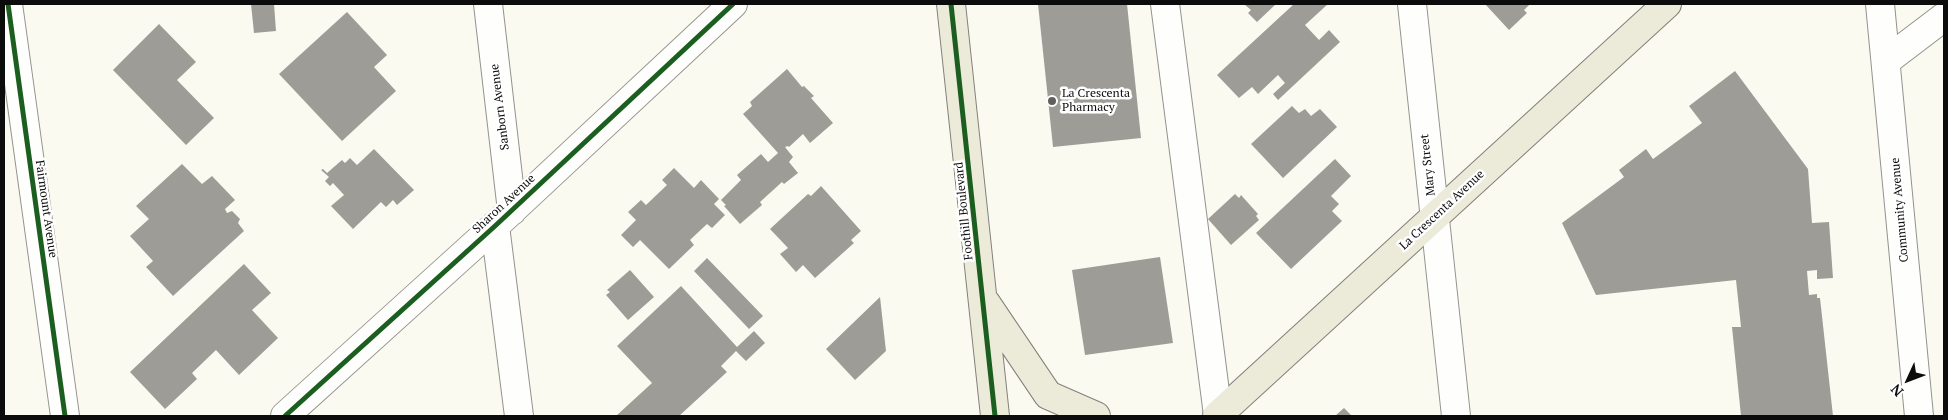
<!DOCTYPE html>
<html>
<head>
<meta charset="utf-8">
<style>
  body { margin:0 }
  #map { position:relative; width:1948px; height:420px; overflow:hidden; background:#fbfaf0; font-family:"PT Serif",serif }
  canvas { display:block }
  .frame { position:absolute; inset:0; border:5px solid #0c0c0c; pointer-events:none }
  .north { position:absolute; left:1883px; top:355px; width:50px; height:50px; -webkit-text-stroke:4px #fff; paint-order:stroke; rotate:227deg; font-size:14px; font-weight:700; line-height:20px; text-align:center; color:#0c0c0c }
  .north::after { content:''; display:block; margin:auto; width:18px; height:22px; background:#0c0c0c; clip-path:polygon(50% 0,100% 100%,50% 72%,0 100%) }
</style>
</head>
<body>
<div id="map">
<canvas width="1948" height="420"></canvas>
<div class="frame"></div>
<div class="north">N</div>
</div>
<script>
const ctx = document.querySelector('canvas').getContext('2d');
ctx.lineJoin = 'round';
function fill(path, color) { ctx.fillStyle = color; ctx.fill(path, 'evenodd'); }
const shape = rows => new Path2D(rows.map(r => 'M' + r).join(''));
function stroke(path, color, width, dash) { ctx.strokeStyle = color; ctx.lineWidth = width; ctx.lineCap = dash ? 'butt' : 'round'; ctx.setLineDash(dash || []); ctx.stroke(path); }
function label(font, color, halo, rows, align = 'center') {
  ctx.font = font + ' "PT Serif",serif'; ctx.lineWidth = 5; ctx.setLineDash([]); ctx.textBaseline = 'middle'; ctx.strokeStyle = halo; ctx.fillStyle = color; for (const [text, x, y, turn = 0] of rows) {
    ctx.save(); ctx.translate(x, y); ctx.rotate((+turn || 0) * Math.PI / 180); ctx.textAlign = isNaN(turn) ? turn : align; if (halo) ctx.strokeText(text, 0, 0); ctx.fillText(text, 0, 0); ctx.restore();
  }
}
fill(shape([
  [251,4,274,4,276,31,254,33],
  [1038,4,1127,4,1141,138,1053,147],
  [1244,4,1276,4,1257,22,1248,13,1251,10],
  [1294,4,1328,4,1305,25,1319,40,1329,30,1340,42,1278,100,1273,94,1285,83,1278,75,1258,94,1252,87,1239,98,1217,75],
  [1485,4,1530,4,1524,10,1527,13,1509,30],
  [347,12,387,55,374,67,396,91,342,141,279,74],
  [159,24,196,62,177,80,214,118,186,145,113,70],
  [787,69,802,87,804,86,814,96,811,98,833,123,810,143,803,134,789,147,788,146,785,147,793,157,789,162,798,173,784,184,782,182,760,202,762,205,740,224,724,206,726,205,721,200,741,180,737,175,761,154,768,162,778,153,743,114,752,106,750,102],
  [1735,71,1808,169,1812,223,1829,222,1833,278,1817,279,1817,270,1807,271,1809,295,1817,294,1817,298,1820,298,1833,416,1741,416,1732,327,1741,327,1736,280,1596,295,1562,223,1624,177,1619,170,1646,149,1653,159,1702,123,1689,106],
  [1292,106,1299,113,1305,109,1311,116,1320,109,1337,127,1283,178,1251,144],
  [374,149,414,190,397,205,393,200,386,207,381,202,353,229,331,206,344,195,333,183,330,186,325,181,329,177,321,170,323,169,327,173,342,160,345,163,350,158,357,165],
  [1335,159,1351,176,1331,196,1339,204,1332,211,1342,221,1291,269,1256,233],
  [182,164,202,184,212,176,235,200,225,209,227,213,232,211,240,219,238,223,244,231,173,296,146,267,153,261,130,236,149,219,136,206],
  [674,168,694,188,701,180,719,199,714,204,725,215,712,228,707,224,690,240,694,245,669,269,640,240,633,247,621,235,636,220,628,212,641,200,646,205,667,185,662,180],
  [821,186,861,231,851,240,854,243,815,278,803,265,796,272,780,254,788,248,770,229,808,194,811,196],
  [1235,194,1239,198,1241,195,1258,214,1256,216,1259,220,1231,245,1208,219],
  [1160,257,1173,343,1085,355,1072,270],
  [707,258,763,316,749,329,694,271],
  [244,264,271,293,252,310,278,338,239,375,216,350,192,373,197,379,165,409,130,372],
  [630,270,654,297,628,320,606,295,610,292,607,290],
  [681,286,737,347,754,331,765,343,746,361,736,351,721,366,727,372,679,416,616,416,652,383,617,346],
  [880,297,886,351,855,380,826,349],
  [1344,408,1352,416,1335,416]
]), '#9e9c96');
const minor = shape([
  [8,4,65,416],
  [488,4,512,211],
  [1165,4,1218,415],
  [1412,4,1456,416],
  [1880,4,1919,416],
  [1886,61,1944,17],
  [495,226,519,416],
  [285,416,495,226,733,4]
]);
const major = shape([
  [951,4,995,416],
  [986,303,1048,395,1096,416],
  [1217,416,1667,4]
]);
stroke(minor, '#94938f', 30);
stroke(major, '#81807c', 30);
stroke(minor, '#fefefd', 28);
stroke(major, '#ecead8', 28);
stroke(shape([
  [8,4,65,416],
  [951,4,995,416],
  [285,416,495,226,733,4]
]), '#1b5e20', 5);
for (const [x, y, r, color] of [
  [1052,101,5,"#605f5c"]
]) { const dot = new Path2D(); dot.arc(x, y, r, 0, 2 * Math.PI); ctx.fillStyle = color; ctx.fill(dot); stroke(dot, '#fff', 2); }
label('12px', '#0c0c0c', '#fff', [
  ["La Crescenta",1062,94],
  ["Pharmacy",1062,108]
], 'left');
label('12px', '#0c0c0c', '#fff', [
  ["Sanborn Avenue",500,107,-97],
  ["Mary Street",1428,165,-96],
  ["Sharon Avenue",504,204,-43],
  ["Fairmount Avenue",46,209,82],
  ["La Crescenta Avenue",1442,210,-43],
  ["Community Avenue",1900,210,-95],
  ["Foothill Boulevard",964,211,-96]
]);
</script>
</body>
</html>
